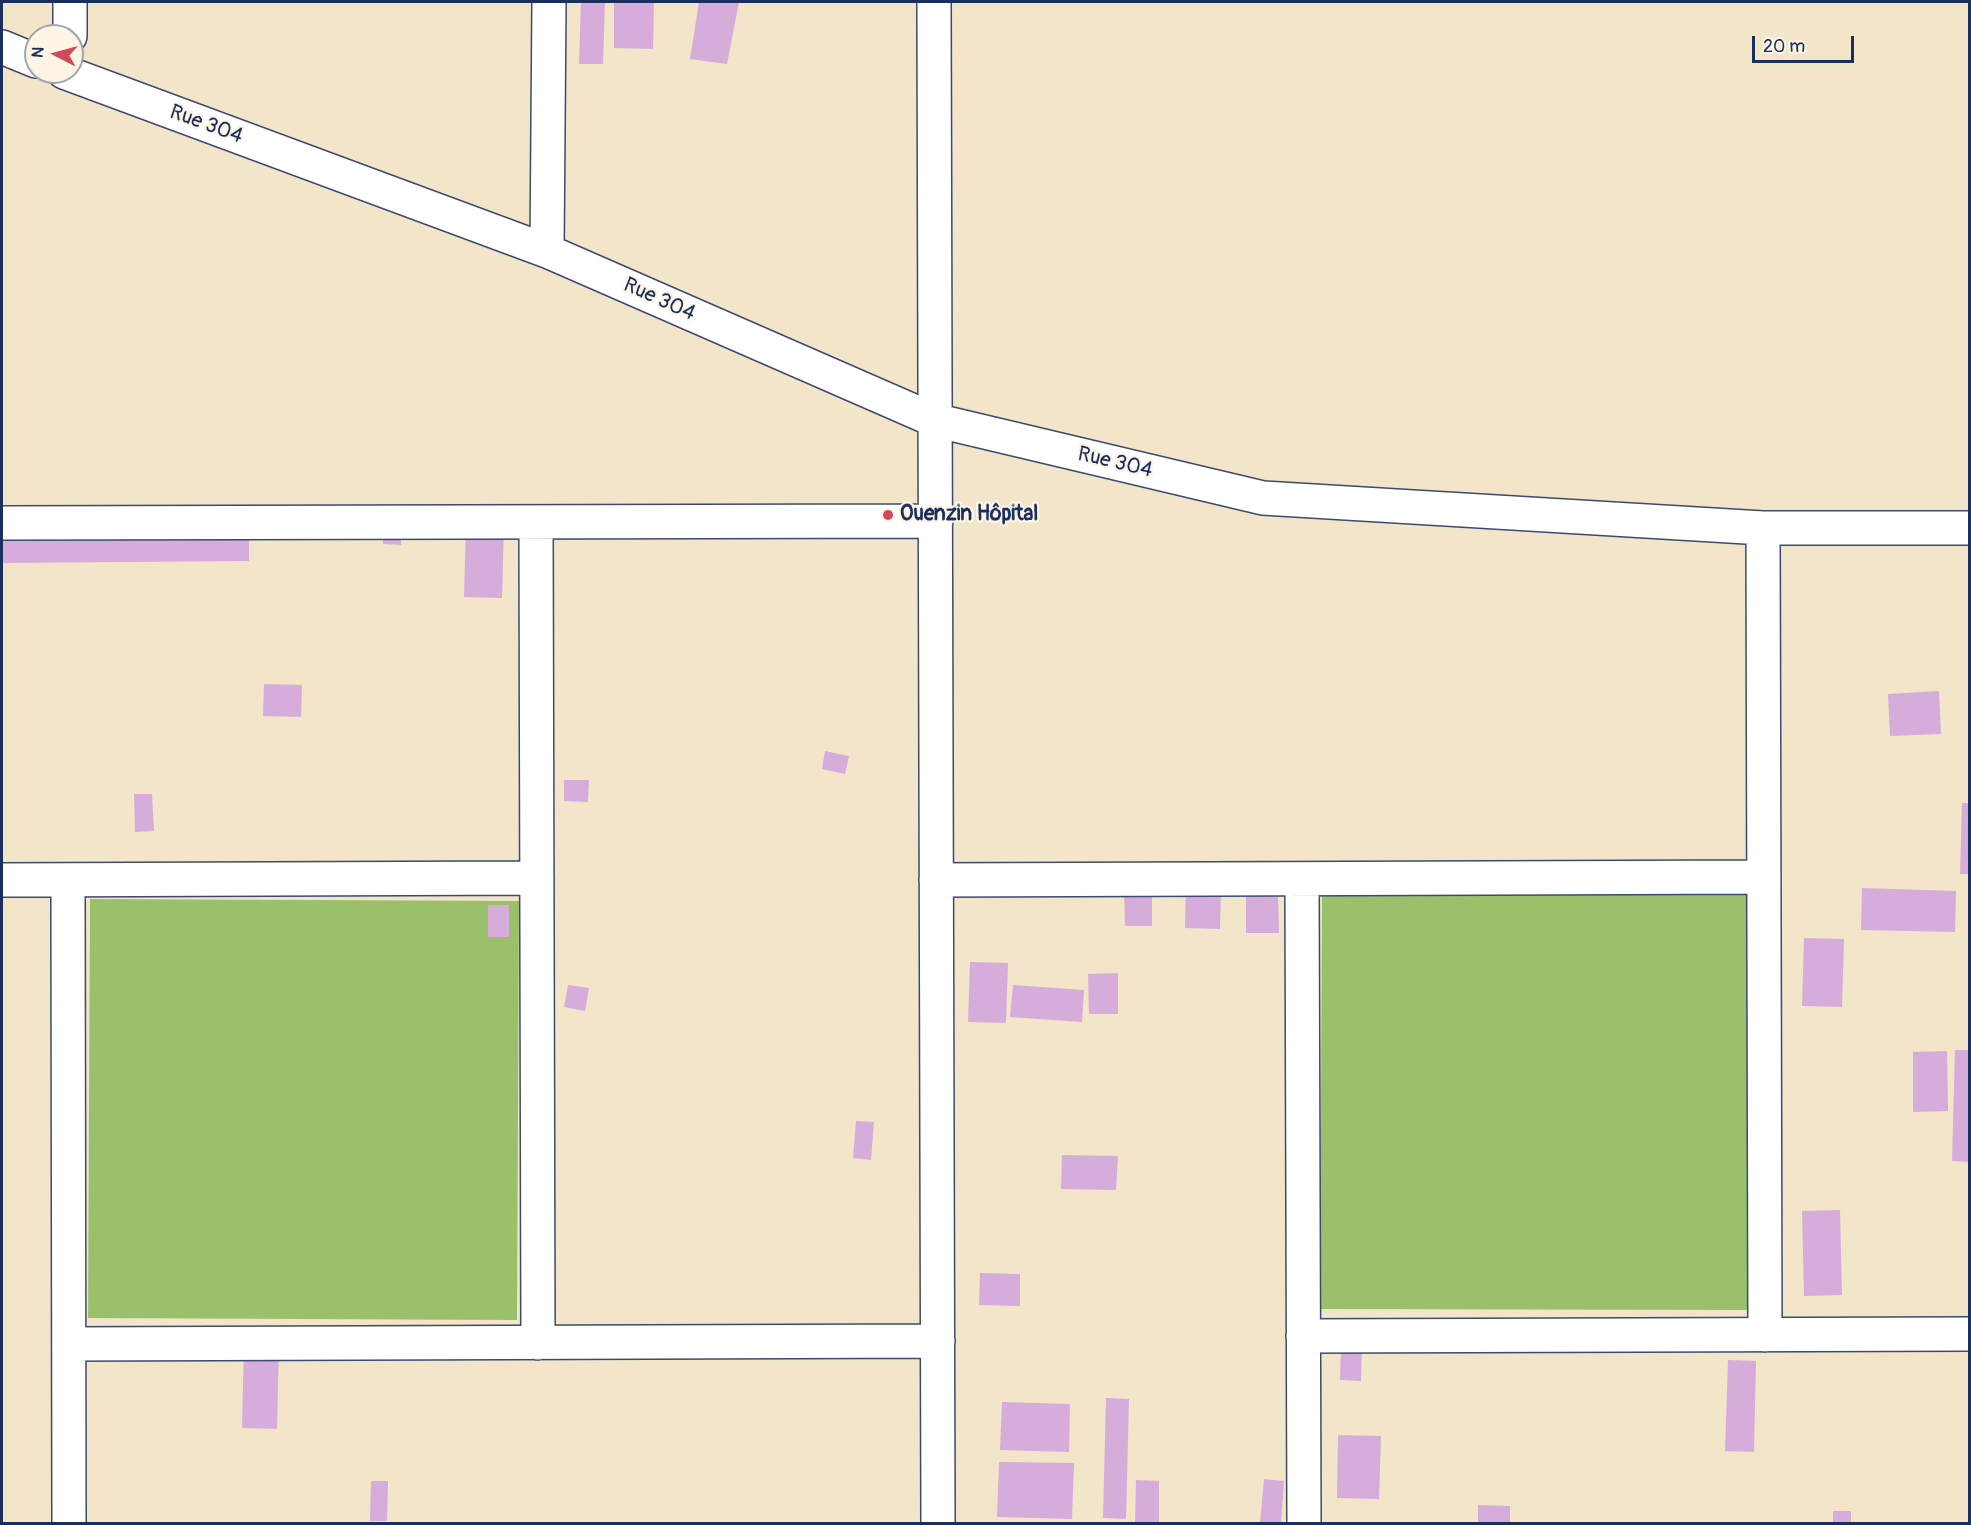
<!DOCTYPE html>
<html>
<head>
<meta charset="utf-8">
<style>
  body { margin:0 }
  #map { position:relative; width:1971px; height:1525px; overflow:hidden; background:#f2e5c9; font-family:Pangolin,sans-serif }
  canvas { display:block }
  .frame { position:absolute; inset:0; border:3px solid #1b2f5e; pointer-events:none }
  .north { position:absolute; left:24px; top:24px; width:60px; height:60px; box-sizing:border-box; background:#fcf5e5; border:2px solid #a2a6af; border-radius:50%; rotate:276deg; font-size:16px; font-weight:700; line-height:24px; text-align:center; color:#1b2f5e }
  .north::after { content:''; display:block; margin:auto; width:21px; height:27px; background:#d1495b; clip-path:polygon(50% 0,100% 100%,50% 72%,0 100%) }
  .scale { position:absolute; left:1752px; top:36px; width:102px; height:27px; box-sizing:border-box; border:3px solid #1b2f5e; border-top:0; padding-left:8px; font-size:18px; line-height:21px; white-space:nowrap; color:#1b2f5e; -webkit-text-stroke:4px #fcf5e5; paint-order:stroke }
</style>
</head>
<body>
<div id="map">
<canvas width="1971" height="1525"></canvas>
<div class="frame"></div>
<div class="north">N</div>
<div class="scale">20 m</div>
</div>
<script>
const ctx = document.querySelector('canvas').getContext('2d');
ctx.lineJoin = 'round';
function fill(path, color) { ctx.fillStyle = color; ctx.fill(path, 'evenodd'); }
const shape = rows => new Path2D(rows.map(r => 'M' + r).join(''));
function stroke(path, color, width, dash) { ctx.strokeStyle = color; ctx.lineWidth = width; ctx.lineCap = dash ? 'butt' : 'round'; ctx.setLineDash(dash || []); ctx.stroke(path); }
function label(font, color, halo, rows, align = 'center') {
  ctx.font = font + ' Pangolin,sans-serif'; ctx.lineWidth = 4.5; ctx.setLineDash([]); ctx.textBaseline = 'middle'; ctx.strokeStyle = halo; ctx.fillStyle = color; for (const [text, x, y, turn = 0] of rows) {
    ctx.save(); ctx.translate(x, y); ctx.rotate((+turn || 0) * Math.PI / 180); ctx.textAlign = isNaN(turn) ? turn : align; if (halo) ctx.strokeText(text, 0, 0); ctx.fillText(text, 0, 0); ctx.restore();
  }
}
fill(shape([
  [1322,890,1751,892,1749,1310,1320,1309],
  [90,899,519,901,517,1320,88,1318]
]), '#9ac06c');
fill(shape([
  [581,2,605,2,603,64,579,64],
  [614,2,654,2,653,49,614,48],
  [699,2,739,2,727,64,690,59],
  [249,521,249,561,2,563,2,523],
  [383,524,401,525,401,545,383,544],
  [466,525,504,526,502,598,464,597],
  [264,684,302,685,301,717,263,716],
  [1939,691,1941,734,1890,736,1888,694],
  [825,751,849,756,845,774,822,769],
  [564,780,589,780,588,802,564,801],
  [134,794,152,794,154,831,135,832],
  [1962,803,1970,803,1970,874,1960,874],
  [1124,887,1152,887,1152,926,1125,926],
  [1186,887,1221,888,1220,929,1185,928],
  [1862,888,1956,891,1955,932,1861,930],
  [1246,894,1278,894,1279,933,1246,933],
  [488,905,509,905,509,937,488,937],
  [1804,938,1844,939,1842,1007,1802,1006],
  [970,962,1008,963,1006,1023,968,1022],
  [1118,973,1118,1014,1089,1014,1088,974],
  [568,985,589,988,585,1011,564,1007],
  [1013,985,1084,990,1082,1022,1010,1017],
  [1955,1050,1970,1050,1970,1162,1952,1161],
  [1947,1051,1948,1111,1913,1112,1913,1052],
  [856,1121,874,1122,871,1160,853,1158],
  [1062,1155,1118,1156,1116,1190,1061,1189],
  [1840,1210,1842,1295,1804,1296,1802,1211],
  [980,1273,1020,1274,1020,1306,979,1305],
  [244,1343,279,1344,277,1429,242,1428],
  [1341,1348,1362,1348,1361,1381,1340,1380],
  [1728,1360,1756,1361,1754,1452,1725,1451],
  [1106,1398,1129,1399,1126,1519,1103,1518],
  [1002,1402,1070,1404,1069,1452,1000,1450],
  [1338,1435,1381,1436,1379,1499,1337,1498],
  [999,1462,1074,1463,1072,1519,997,1517],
  [1264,1479,1284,1481,1281,1524,1260,1524],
  [1136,1480,1159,1481,1159,1524,1135,1524],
  [371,1481,388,1481,387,1521,370,1521],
  [1478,1505,1510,1506,1510,1524,1478,1524],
  [1833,1511,1851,1511,1851,1524,1833,1524]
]), '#d6acdb');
const minor = shape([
  [70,2,70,36],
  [934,2,938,1524],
  [2,47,36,61],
  [64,72,547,251,934,420,1263,498,1763,528,1970,528],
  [547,251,549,2],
  [536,522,538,1343],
  [2,523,936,521],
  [1763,528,1765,1335],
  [1302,879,1304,1524],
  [2,880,537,878],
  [68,880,69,1524],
  [936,880,1764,877],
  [1303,1336,1970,1334],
  [69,1344,938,1341]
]);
stroke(minor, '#3b4a6e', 36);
stroke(minor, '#fff', 33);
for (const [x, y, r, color] of [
  [888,515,6,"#d1495b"]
]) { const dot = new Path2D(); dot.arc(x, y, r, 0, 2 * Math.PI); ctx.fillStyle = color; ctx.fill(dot); stroke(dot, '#fcf5e5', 2); }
label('21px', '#1b2f5e', '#fcf5e5', [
  ["Rue 304",206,125,20],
  ["Rue 304",659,300,24],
  ["Rue 304",1115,463,13]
]);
label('bold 21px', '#1b2f5e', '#fcf5e5', [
  ["Ouenzin Hôpital",900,515]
], 'left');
</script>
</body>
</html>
